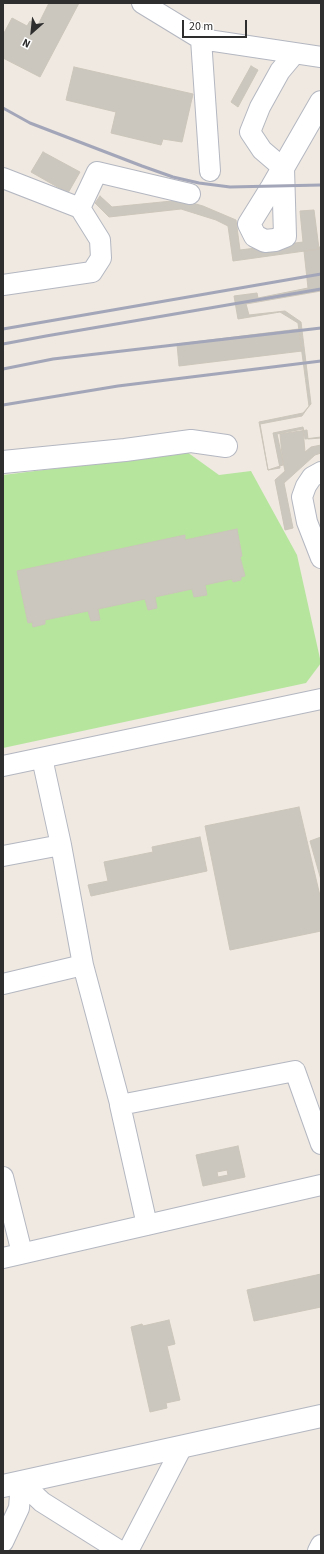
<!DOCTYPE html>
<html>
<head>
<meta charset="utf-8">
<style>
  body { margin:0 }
  #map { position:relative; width:324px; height:1554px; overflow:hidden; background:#efe9e1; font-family:"Source Sans 3",sans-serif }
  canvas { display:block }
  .frame { position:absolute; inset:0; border:4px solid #2e2e2e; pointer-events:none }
  .north { position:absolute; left:12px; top:12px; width:40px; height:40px; -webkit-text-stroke:3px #fff; paint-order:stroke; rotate:207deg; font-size:11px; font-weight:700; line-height:16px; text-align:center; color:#2e2e2e }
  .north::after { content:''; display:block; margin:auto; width:14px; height:18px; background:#2e2e2e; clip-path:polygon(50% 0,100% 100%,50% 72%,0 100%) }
  .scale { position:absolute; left:182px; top:20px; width:65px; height:18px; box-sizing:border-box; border:2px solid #2e2e2e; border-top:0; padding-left:5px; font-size:12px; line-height:14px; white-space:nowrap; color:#2e2e2e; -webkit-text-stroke:3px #fff; paint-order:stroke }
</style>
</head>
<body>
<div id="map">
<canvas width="324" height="1554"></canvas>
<div class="frame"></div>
<div class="north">N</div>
<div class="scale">20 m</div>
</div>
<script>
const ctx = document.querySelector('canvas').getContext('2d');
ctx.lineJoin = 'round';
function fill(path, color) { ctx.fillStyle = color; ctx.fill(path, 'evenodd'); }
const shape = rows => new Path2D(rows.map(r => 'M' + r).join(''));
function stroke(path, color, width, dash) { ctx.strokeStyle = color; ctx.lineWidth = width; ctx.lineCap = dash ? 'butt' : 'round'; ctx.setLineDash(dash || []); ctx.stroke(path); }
fill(shape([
  [187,452,219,475,251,471,297,555,321,663,306,683,3,748,3,475]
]), '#b6e59e');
const building = shape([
  [49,3,79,3,40,77,3,58,3,32,4,33,12,18,27,26,30,21,38,25,49,3],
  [251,66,258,70,238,107,231,102,251,66],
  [74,67,193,94,182,142,163,139,161,145,111,133,116,112,66,100,74,67],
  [43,152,80,172,68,193,31,172,43,152],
  [100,196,112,207,182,200,203,206,236,220,240,250,303,242,300,211,314,210,319,249,233,261,228,226,216,220,181,209,109,217,95,203,100,196],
  [318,247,321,247,321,437,305,439,303,427,273,433,280,468,268,470,260,424,302,416,309,406,298,323,280,312,238,319,234,296,257,293,258,298,308,288,304,251,319,249,318,247],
  [321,291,321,438,308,439,307,430,280,434,283,465,268,470,259,422,303,413,311,404,301,322,285,311,249,315,246,304,321,291],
  [299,329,302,351,179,366,177,344,299,329],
  [303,429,305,452,311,447,321,445,321,453,315,455,284,483,293,528,285,530,275,480,285,471,277,434,303,429],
  [237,529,242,556,240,557,245,576,241,577,241,580,233,582,232,579,205,585,207,595,194,597,192,589,155,597,157,608,148,610,145,599,98,609,100,620,91,621,88,611,45,620,45,624,33,627,32,622,28,623,17,571,185,535,185,540,237,529],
  [299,807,321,900,321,931,230,950,205,826,299,807],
  [200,837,207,871,91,896,88,885,108,881,104,862,153,852,152,847,200,837],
  [321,837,321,880,310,841,321,837],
  [238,1146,245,1177,203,1186,196,1155,238,1146],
  [227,1170,228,1175,218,1177,217,1172,227,1170],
  [321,1274,321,1307,254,1321,247,1290,321,1274],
  [169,1320,175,1344,167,1346,180,1400,166,1403,167,1408,150,1412,131,1327,142,1324,143,1326,169,1320]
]);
fill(building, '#cbc7bf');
stroke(building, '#cbc5ba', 1);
const street = shape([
  [142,3,201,39,321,57],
  [201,39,210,171],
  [283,168,262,150,250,132,260,107,280,71,295,53],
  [3,178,80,208,100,240,101,258,92,272,3,285],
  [80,208,97,172,190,194],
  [321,472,312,477,306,486,302,497,307,522,321,558],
  [42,758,61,845],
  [3,766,321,699],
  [3,856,61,845,83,965],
  [3,984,83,965,122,1111],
  [3,1177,22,1253],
  [147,1225,120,1105,295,1071,321,1144],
  [3,1258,321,1185],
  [21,1482,42,1502,120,1551],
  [3,1542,19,1508,21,1482],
  [128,1551,182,1447],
  [318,1551,321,1545]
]);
const secondary = shape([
  [283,168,285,236,275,240,265,241,255,236,249,224,272,187,283,168,321,102],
  [3,462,125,450,191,441,226,446],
  [3,1486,321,1416]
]);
stroke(street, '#b4b7c1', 22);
stroke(secondary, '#b4b7c1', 24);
stroke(street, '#fff', 20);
stroke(secondary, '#fff', 22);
stroke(shape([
  [3,108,30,123,142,166,173,177,199,183,230,187,321,185],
  [3,329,321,274],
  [3,344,46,336,321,289],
  [3,369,53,359,321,328],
  [3,405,118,386,321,361]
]), '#a3a6b8', 3);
</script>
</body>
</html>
